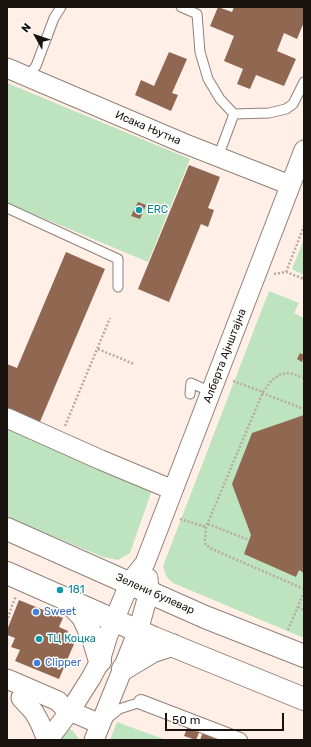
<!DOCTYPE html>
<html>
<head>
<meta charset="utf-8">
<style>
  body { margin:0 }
  #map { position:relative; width:311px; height:747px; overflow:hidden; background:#ffefe7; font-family:Rubik,sans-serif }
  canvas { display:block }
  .frame { position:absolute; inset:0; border:8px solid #191310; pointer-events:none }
  .north { position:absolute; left:16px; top:16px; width:40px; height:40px; -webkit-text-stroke:3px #fff; paint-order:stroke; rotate:310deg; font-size:11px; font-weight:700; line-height:16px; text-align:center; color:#191310 }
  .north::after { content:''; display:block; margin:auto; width:14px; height:18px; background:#191310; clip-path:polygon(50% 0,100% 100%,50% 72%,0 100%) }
  .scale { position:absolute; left:165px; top:713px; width:119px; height:18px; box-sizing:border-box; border:2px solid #191310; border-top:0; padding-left:5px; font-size:12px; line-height:14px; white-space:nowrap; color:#191310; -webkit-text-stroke:3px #fff; paint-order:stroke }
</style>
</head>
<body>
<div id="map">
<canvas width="311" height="747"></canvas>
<div class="frame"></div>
<div class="north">N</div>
<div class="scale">50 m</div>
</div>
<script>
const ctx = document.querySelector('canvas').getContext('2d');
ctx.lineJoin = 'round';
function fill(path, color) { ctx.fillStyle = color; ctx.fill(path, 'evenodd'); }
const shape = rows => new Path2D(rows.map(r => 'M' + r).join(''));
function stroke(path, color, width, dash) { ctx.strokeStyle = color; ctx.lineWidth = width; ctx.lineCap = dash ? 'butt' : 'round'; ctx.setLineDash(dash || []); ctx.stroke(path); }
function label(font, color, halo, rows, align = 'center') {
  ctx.font = font + ' Rubik,sans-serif'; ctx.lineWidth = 3; ctx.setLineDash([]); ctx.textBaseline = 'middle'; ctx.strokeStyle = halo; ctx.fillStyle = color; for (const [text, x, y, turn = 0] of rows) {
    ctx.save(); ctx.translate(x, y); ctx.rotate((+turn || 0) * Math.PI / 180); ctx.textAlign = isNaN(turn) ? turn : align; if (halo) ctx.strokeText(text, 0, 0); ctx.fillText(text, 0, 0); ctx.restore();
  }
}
fill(shape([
  [7,83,190,159,148,262,7,203],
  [304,239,304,275,292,269],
  [269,291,299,303,294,313,304,318,304,638,173,583,166,576,163,566],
  [7,429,152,490,130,553,118,560,103,557,7,517],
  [117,722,166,740,110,740],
  [68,728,73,731,80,740,60,740]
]), '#bee3bf');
fill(shape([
  [218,7,232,12,234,7,304,7,304,22,297,39,284,33,277,51,296,59,284,86,256,75,250,89,237,84,243,69,224,61,234,36,210,26],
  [169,52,187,59,172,93,178,95,171,111,135,95,141,80,154,86],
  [189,165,220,177,208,208,214,210,208,227,201,224,169,302,138,289],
  [138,202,146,205,140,219,131,216],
  [66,252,105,269,39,424,7,410,7,364,17,368],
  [300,353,304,355,302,362,297,359],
  [304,415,304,573,299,570,296,577,244,554,251,535,232,484,252,433],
  [19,600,63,618,59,627,68,631,64,640,74,644,59,679,15,661,20,650,11,647,15,638,7,635,7,630],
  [189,723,201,728,196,740,184,736],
  [204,729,231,740,200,740]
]), '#906751');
const service = shape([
  [181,7,197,14,200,52,208,79,220,99,234,114,269,113,286,109,293,104,304,82],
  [27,77,36,66,54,18,61,7],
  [218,157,234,114],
  [7,208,118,259,118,287],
  [190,394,191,383,211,392],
  [107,719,119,709,141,702]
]);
const pedestrian = shape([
  [141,702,240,740]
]);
const minor = shape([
  [7,68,183,143,290,185],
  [7,418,101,460,173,490],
  [7,679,58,701,65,709,100,724],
  [21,698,34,712,40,723,47,740],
  [48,740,70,711,91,678,100,661,108,635,130,582,145,563,304,150],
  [94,740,138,631,149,592,148,578]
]);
const tertiary = shape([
  [7,529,205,617,304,656],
  [7,573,154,638,304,699],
  [68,601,83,617,93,638,100,661],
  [123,669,153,651,172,645]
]);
stroke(service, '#918077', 11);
stroke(pedestrian, '#918077', 16);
stroke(minor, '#918077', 21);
stroke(tertiary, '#918077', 24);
stroke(shape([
  [286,272,304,226],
  [274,274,286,272,304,279],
  [98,349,134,364],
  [304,378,293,374,287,373,281,374,272,380,263,392,206,527,205,540,206,545,212,549,304,589],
  [233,381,263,392],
  [262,393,304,409],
  [65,426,110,318],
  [180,519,206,527],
  [208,524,249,540],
  [298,607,304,610],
  [7,622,11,608,16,596],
  [288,630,304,592],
  [7,639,7,644]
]), '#b7aaa4', 2.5, [2, 2]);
stroke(service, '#fff', 9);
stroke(pedestrian, '#fff', 14);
stroke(minor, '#fff', 19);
stroke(tertiary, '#fff', 22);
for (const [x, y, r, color] of [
  [139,210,4,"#0f9aa8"],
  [60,590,4,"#0f9aa8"],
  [36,612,4,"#3f7fe0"],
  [39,639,4,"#0f9aa8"],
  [37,663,4,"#3f7fe0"]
]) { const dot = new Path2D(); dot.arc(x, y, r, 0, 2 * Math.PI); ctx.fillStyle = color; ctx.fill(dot); stroke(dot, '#fff', 1.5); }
label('11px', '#191310', '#fff', [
  ["Исака Њутна",148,128,23],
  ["Алберта Ајнштајна",225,356,-69],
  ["Зелени булевар",155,594,24]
]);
label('11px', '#0d838f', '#fff', [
  ["ERC",147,210],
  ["181",68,590],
  ["ТЦ Коцка",47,639]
], 'left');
label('11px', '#366cbe', '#fff', [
  ["Sweet",44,612],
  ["Clipper",45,663]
], 'left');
</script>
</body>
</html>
